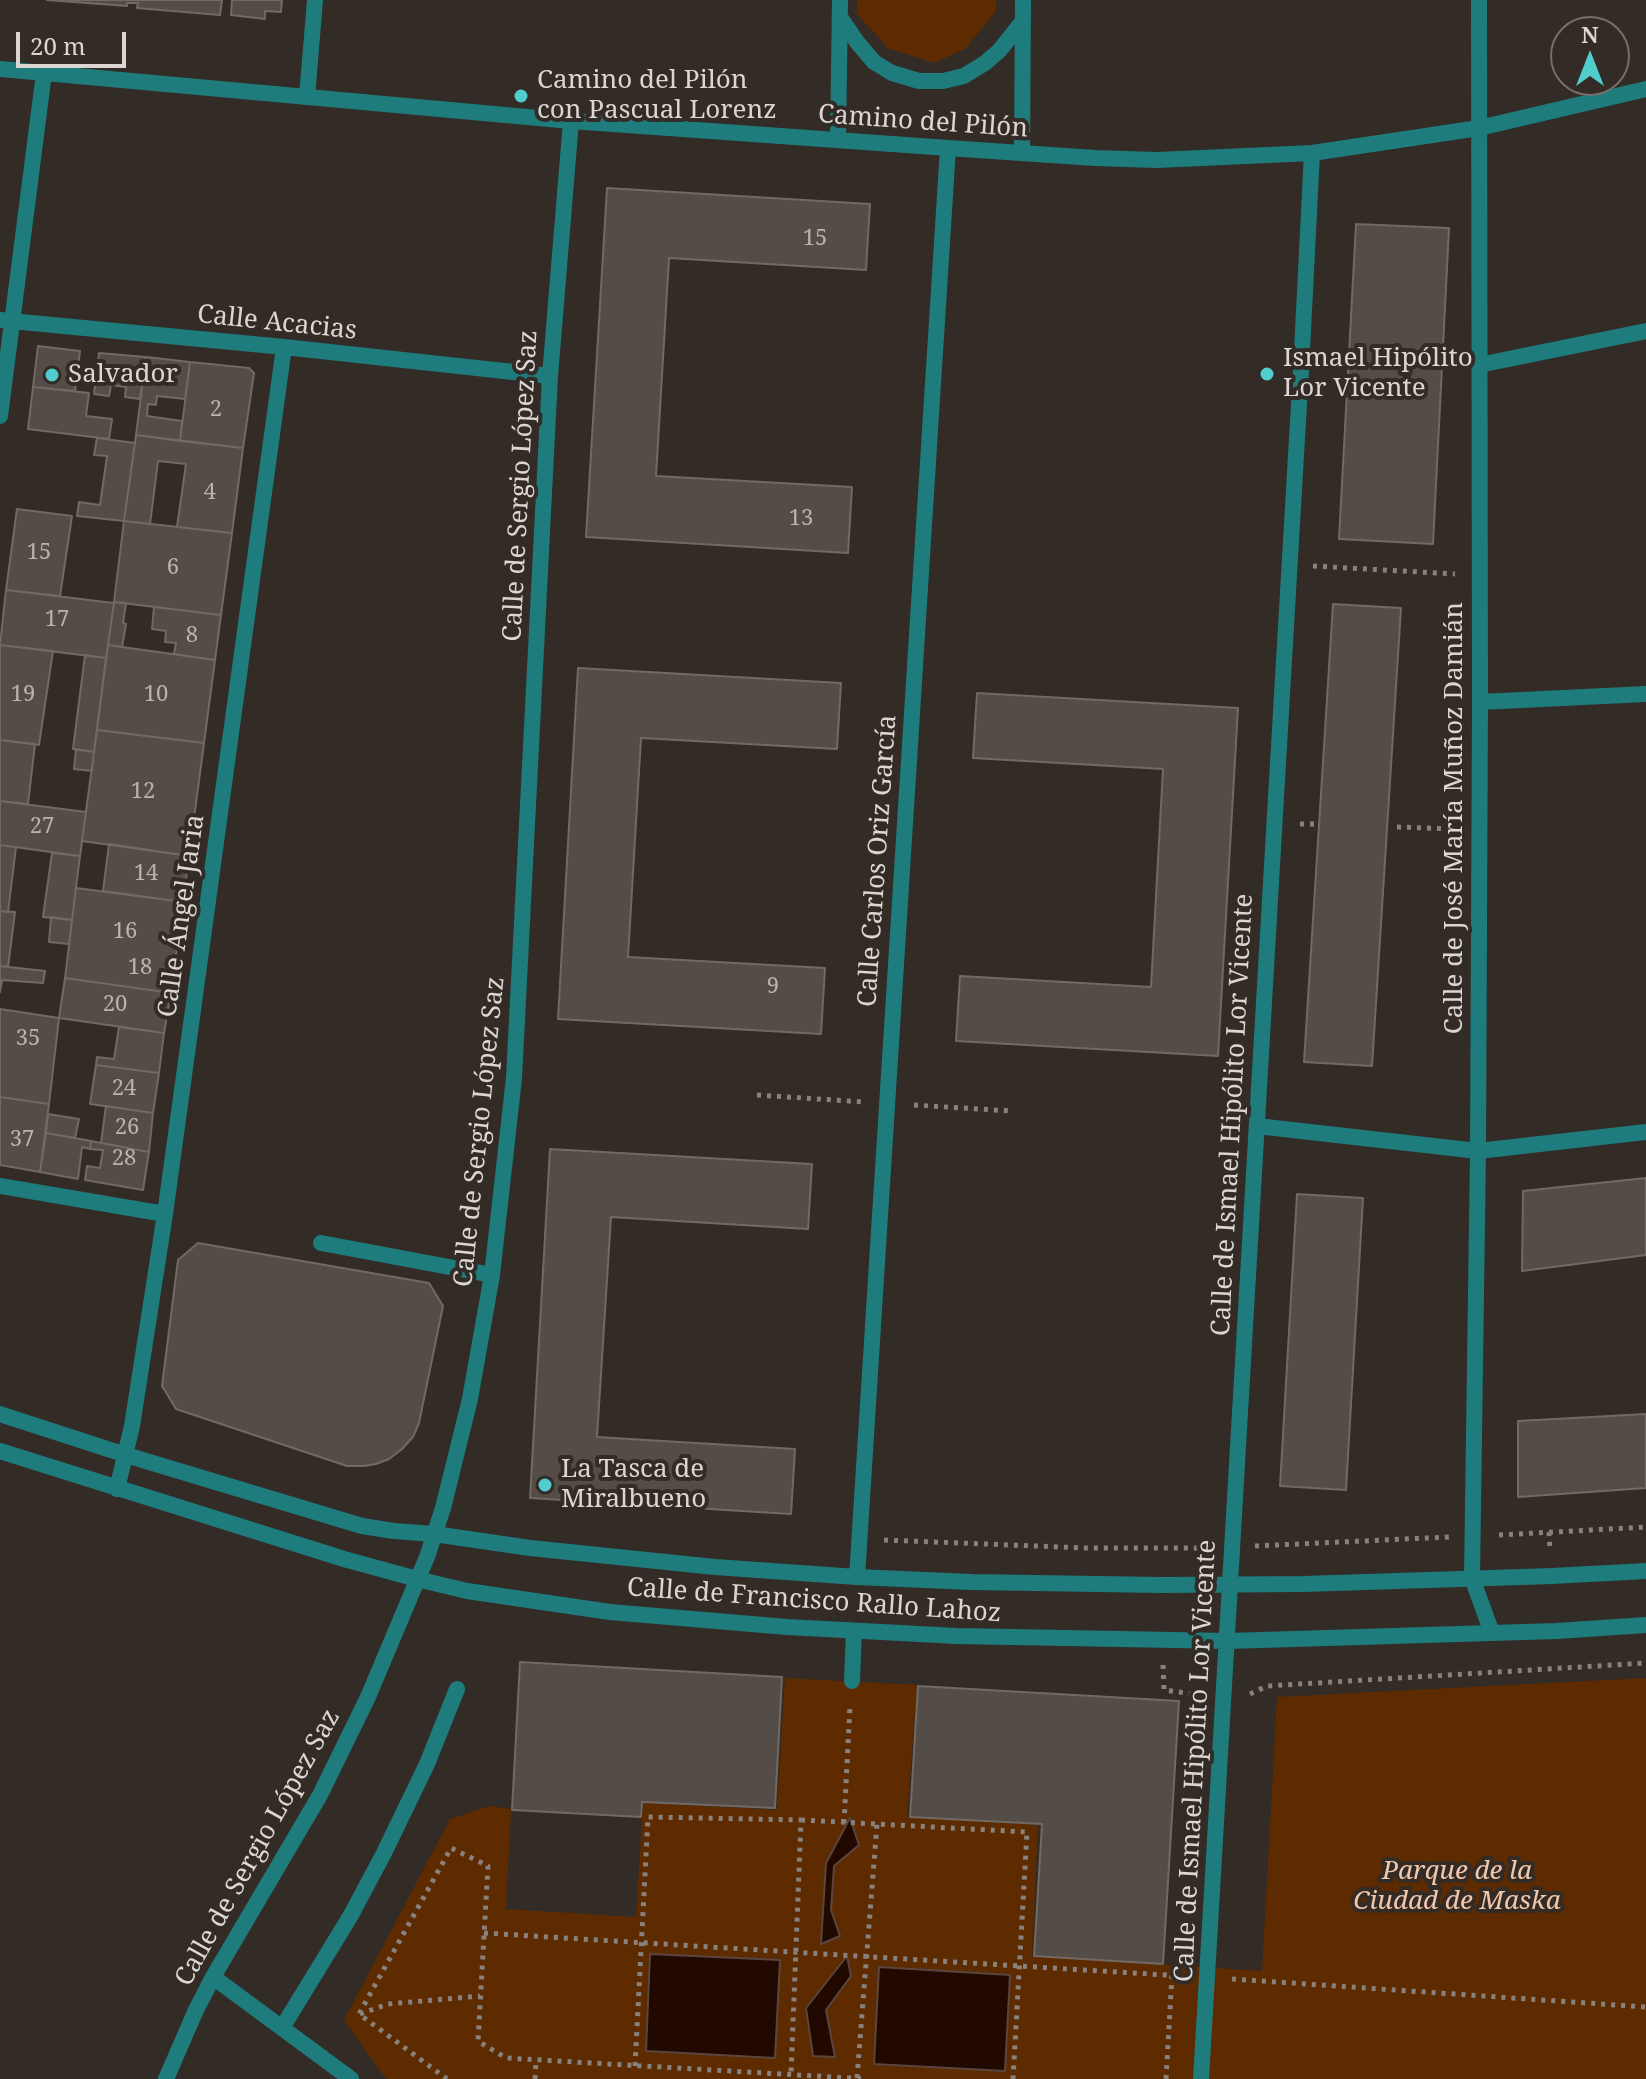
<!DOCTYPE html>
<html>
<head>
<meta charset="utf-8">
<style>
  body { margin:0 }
  #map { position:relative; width:1646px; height:2079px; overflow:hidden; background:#332b26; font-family:"Noto Serif",serif }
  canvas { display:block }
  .north { position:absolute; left:1550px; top:16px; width:80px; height:80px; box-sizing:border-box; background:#332b26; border:2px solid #776f6b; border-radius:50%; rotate:0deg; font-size:22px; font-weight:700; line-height:32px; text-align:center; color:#dcd6d3 }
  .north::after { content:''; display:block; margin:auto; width:28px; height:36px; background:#52cdcd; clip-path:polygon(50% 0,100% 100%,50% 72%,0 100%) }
  .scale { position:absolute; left:16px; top:32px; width:110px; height:36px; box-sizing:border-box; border:4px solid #dcd6d3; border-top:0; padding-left:10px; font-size:24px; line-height:28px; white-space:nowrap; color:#dcd6d3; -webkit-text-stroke:6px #332b26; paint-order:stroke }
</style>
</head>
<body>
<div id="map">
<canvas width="1646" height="2079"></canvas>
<div class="north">N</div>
<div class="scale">20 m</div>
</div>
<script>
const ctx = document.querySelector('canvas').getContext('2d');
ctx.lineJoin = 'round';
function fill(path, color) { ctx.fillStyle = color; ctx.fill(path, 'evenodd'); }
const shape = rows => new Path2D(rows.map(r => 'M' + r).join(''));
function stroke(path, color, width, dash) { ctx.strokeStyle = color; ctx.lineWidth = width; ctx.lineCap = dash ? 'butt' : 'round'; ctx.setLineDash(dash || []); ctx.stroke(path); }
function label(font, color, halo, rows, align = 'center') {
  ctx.font = font + ' "Noto Serif",serif'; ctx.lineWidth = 8; ctx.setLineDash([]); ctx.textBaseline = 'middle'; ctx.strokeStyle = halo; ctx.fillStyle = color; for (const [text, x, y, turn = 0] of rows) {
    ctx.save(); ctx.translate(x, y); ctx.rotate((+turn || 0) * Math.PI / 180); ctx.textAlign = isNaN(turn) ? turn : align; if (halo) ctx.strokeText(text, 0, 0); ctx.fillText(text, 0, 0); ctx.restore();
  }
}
fill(shape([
  [857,0,996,0,996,11,965,49,934,63,888,48,857,14],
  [785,1678,917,1685,907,1817,1038,1825,1032,1956,1262,1971,1277,1697,1646,1678,1646,2079,386,2079,344,2020,450,1819,489,1806,511,1809,506,1909,636,1917,643,1803,777,1810]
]), '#5e2b00');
const water = shape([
  [850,1818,859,1845,834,1866,831,1910,840,1936,821,1944,826,1863,850,1818],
  [650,1954,780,1960,775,2058,646,2051,650,1954],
  [847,1956,851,1976,826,2010,835,2057,813,2056,806,2008,847,1956],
  [879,1967,1010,1975,1005,2071,874,2064,879,1967]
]);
fill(water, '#210900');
stroke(water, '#59463f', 2);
const building = shape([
  [47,0,222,0,220,15,137,8,138,3,127,3,127,6,47,0],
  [232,0,282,0,281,12,265,11,265,19,231,15,232,0],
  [607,188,870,204,866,270,669,258,656,476,852,487,848,553,586,537,607,188],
  [1356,224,1449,228,1433,544,1339,539,1356,224],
  [38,346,80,351,75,391,33,387,38,346],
  [99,353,146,357,140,399,125,397,126,387,111,385,109,396,94,394,99,353],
  [146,357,190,362,185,399,157,396,156,405,148,404,147,416,182,421,180,441,136,435,146,357],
  [190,362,249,368,254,373,243,448,180,441,190,362],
  [33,387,89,393,86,416,112,419,109,439,28,429,33,387],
  [136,435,243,448,232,533,177,527,186,464,158,461,150,524,124,521,136,435],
  [97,438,135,443,124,521,77,516,79,502,100,505,107,456,94,455,97,438],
  [17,509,72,516,60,596,6,590,17,509],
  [124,521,232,533,221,615,114,602,124,521],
  [6,590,114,603,106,658,0,645,6,590],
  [114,602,126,603,123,623,126,624,122,647,108,645,114,602],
  [1333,604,1401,608,1372,1066,1304,1062,1333,604],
  [154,607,221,615,215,660,174,654,176,643,165,642,166,631,152,629,154,607],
  [0,645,53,651,39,745,0,740,0,645],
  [108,645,215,660,204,743,97,730,108,645],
  [85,655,106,658,94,752,73,749,85,655],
  [578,668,841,683,837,749,641,738,628,957,825,968,821,1034,558,1019,578,668],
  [977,693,1238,708,1218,1056,956,1041,960,976,1151,987,1163,769,973,758,977,693],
  [97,730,204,743,189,856,82,841,97,730],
  [0,740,35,744,28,804,0,801,0,740],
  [76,749,94,752,92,771,74,769,76,749],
  [0,801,86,812,80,856,0,845,0,801],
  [109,844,189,856,183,902,103,891,109,844],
  [0,845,16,847,8,912,0,911,0,845],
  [52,853,80,856,72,920,43,917,52,853],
  [76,888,183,902,171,993,65,978,76,888],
  [0,911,15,912,8,967,0,966,0,911],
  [51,917,72,920,69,944,49,942,51,917],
  [0,966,45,971,43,983,2,980,0,992,0,966],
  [65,978,171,993,164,1033,59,1018,65,978],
  [0,1009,59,1018,49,1104,0,1097,0,1009],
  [119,1027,164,1033,159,1073,96,1065,97,1057,114,1059,119,1027],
  [96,1065,159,1073,153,1113,90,1104,96,1065],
  [0,1097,49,1104,40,1172,0,1165,0,1097],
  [106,1106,153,1113,149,1152,101,1143,106,1106],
  [48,1114,79,1119,75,1138,46,1133,48,1114],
  [46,1133,91,1141,90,1149,82,1147,78,1179,40,1172,46,1133],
  [91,1141,149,1152,143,1190,85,1180,87,1166,100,1168,103,1150,90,1149,91,1141],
  [550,1149,812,1164,808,1229,611,1217,597,1437,795,1449,791,1514,530,1498,550,1149],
  [1646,1178,1646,1255,1522,1271,1523,1191,1646,1178],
  [1297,1194,1363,1198,1346,1490,1280,1486,1297,1194],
  [198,1243,429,1283,443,1306,419,1423,413,1437,402,1449,389,1459,376,1464,364,1466,347,1466,176,1409,162,1386,178,1260,198,1243],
  [1646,1414,1646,1488,1518,1497,1518,1421,1646,1414],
  [520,1662,782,1677,775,1808,642,1802,641,1817,512,1810,520,1662],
  [918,1686,1179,1701,1163,1964,1034,1956,1042,1824,910,1817,918,1686]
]);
fill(building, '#544c46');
stroke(building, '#726963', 2);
stroke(shape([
  [1313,566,1455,574],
  [1300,824,1315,824],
  [1397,827,1454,829],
  [757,1095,864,1102],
  [914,1105,1010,1111],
  [1549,1532,1550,1551],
  [1499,1535,1646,1527],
  [884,1540,1086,1548,1205,1548],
  [1255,1546,1449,1537],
  [1163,1665,1164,1690,1200,1695],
  [1250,1694,1267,1686,1646,1663],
  [801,1820,1027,1832,1013,2079],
  [844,1823,850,1706],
  [484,1933,1182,1976],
  [1232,1979,1646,2007],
  [360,2014,388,2004,480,1996],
  [635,2066,648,1817,801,1820,791,2075],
  [857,2078,877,1824],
  [447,2079,359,2014,451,1848,488,1866,478,2041,506,2058,867,2079],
  [535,2079,536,2061],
  [1166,2079,1172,1975]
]), '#88817d', 5, [4, 6]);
stroke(shape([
  [1479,365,1646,331],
  [1480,702,1646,694],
  [1257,1126,1478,1151,1646,1132],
  [857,1577,948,148],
  [852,1681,854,1631]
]), '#1e7c7d', 16);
stroke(shape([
  [1479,0,1480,702,1478,1151,1472,1578,1492,1633],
  [840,17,857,42,874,62,892,73,919,81,943,81,964,76,985,63,999,51,1023,21],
  [307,97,315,0],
  [838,140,840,0],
  [1022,153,1023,0],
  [0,320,284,347,550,376],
  [0,416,44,73],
  [0,1186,165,1214],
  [321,1243,492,1275],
  [0,1414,126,1455,362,1526,394,1531,434,1534],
  [0,1451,344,1559,417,1579],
  [117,1489,132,1426,165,1214,284,347],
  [282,2028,351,1915,384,1853,427,1764,457,1689]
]), '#1e7c7d', 16);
stroke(shape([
  [0,69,571,121,948,148,1095,158,1157,160,1312,153,1479,128,1646,89],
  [434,1534,530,1548,715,1567,857,1577,971,1582,1161,1585,1304,1584,1552,1576,1646,1571],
  [417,1579,467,1591,610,1612,787,1627,957,1636,1228,1641,1557,1631,1646,1625],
  [213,1977,351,2079],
  [166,2079,196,2010,213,1977,320,1795,368,1697,427,1557,443,1508,470,1399,492,1275,514,1078,550,376,571,121],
  [1201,2079,1301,370,1312,153]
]), '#1e7c7d', 16);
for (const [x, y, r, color] of [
  [521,96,8,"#52cdcd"],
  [1267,374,8,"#52cdcd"],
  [52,375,8,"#52cdcd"],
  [545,1485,8,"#52cdcd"]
]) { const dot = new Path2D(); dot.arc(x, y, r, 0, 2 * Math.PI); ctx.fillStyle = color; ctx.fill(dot); stroke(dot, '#332b26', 3); }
label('22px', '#bab4b0', null, [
  ["15",815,239],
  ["2",216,410],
  ["4",210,493],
  ["13",801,519],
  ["15",39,553],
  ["6",173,568],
  ["17",57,620],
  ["8",192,636],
  ["19",23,695],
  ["10",156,695],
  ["12",143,792],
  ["27",42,827],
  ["14",146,874],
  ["16",125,932],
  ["18",140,968],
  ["9",773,987],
  ["20",115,1005],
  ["35",28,1039],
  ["24",124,1089],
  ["26",127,1128],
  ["37",22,1140],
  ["28",124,1159]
]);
label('26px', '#dcd6d3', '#332b26', [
  ["Camino del Pilón",537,81],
  ["con Pascual Lorenz",537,111],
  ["Ismael Hipólito",1283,359],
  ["Lor Vicente",1283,389],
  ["Salvador",68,375],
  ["La Tasca de",561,1470],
  ["Miralbueno",561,1500]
], 'left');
label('26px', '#dcd6d3', '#332b26', [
  ["Camino del Pilón",923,122,4],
  ["Calle Acacias",277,323,6],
  ["Calle de Sergio López Saz",521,486,-87],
  ["Calle de José María Muñoz Damián",1455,818,-90],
  ["Calle Carlos Oriz García",878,861,-86],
  ["Calle Ángel Jaria",182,916,-82],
  ["Calle de Ismael Hipólito Lor Vicente",1233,1115,-87],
  ["Calle de Sergio López Saz",480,1132,-84],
  ["Calle de Francisco Rallo Lahoz",814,1601,4],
  ["Calle de Ismael Hipólito Lor Vicente",1196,1761,-87],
  ["Calle de Sergio López Saz",258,1848,-61]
]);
label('italic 26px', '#f2c7ac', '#332b26', [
  ["Parque de la",1457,1872],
  ["Ciudad de Maska",1457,1902]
]);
</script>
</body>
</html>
